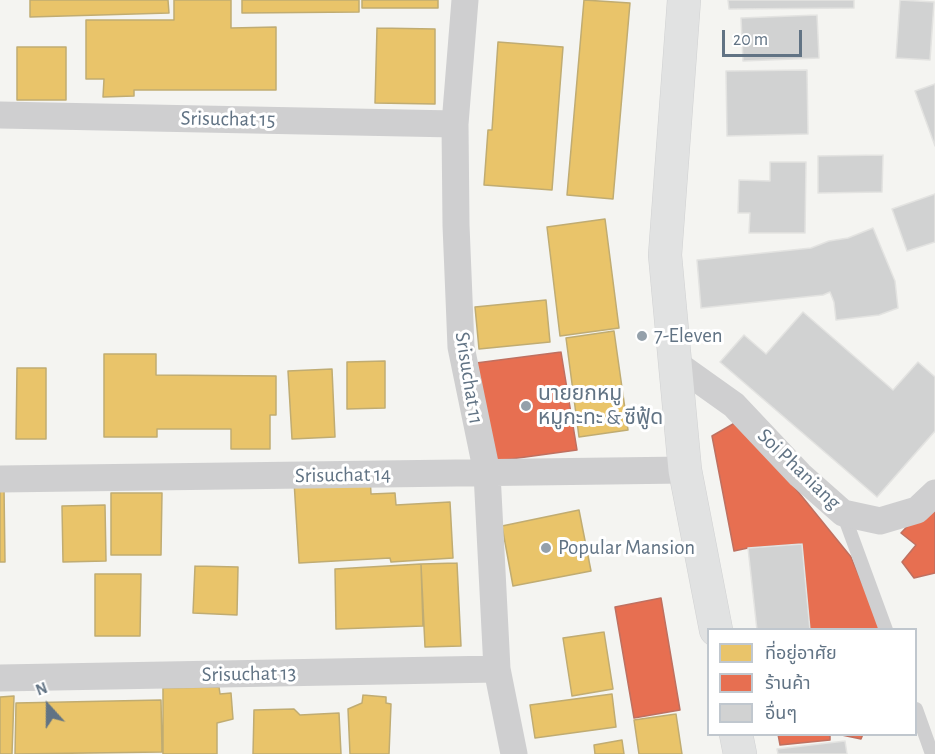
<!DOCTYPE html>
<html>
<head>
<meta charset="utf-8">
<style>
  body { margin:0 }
  #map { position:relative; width:935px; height:754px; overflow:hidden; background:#f4f4f1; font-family:"Alegreya Sans","Noto Sans Thai",sans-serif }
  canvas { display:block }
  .legend { position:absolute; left:707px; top:628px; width:210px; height:108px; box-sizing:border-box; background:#fff; border:2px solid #c0c7ce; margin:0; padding:8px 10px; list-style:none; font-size:18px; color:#617384 }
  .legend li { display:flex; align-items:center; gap:12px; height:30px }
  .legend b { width:30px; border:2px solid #c0c7ce }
  .north { position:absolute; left:18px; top:676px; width:60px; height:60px; -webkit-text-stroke:4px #fff; paint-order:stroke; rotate:339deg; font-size:16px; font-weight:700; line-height:24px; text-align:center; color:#617384 }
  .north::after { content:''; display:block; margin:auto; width:21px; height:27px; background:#617384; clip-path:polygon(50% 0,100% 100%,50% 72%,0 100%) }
  .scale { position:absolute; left:722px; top:30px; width:80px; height:27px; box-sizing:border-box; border:3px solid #617384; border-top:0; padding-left:8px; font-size:18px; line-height:21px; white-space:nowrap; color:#617384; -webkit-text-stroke:4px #fff; paint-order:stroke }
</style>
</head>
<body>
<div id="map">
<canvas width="935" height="754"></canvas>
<ul class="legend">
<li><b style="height:16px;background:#e9c46a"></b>ที่อยู่อาศัย</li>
<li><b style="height:16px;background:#e76f51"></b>ร้านค้า</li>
<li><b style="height:16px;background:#d1d2d2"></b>อื่นๆ</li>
</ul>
<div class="north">N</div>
<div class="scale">20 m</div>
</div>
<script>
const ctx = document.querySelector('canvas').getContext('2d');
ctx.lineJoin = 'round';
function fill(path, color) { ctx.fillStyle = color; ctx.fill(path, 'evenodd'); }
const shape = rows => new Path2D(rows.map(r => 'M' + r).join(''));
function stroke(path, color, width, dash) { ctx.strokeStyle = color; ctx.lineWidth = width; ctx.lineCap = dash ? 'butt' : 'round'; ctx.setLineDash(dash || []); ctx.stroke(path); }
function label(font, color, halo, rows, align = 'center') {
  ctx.font = font + ' "Alegreya Sans","Noto Sans Thai",sans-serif'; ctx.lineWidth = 6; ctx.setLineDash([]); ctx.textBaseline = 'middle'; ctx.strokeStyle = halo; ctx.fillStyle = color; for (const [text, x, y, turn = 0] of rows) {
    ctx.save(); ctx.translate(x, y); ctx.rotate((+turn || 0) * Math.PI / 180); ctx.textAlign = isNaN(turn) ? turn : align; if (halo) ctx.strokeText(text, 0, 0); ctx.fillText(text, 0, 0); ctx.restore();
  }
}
const homes = shape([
  [30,0,168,0,169,13,30,17,30,0],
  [174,0,231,0,231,28,276,27,276,90,134,90,134,96,103,97,104,79,86,79,86,20,174,20,174,0],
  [242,0,359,0,359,12,242,13,242,0],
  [362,0,438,0,438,8,362,8,362,0],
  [584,0,630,3,613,199,567,195,584,0],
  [377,28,435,29,435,104,375,103,377,28],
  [498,42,563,47,552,190,484,185,488,130,492,130,498,42],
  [17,47,66,47,66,100,17,100,17,47],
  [605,219,619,328,560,336,547,227,605,219],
  [546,300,550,342,479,349,475,307,546,300],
  [614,331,628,430,579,437,566,338,614,331],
  [104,354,156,354,156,375,276,376,276,415,270,415,270,449,231,449,231,429,157,429,157,437,104,437,104,354],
  [385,361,385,408,347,409,347,362,385,361],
  [17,368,46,368,46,439,16,439,17,368],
  [332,369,335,437,292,439,288,371,332,369],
  [370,476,371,494,395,493,396,505,450,502,453,558,391,562,390,558,299,563,294,481,370,476],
  [0,487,4,487,5,562,0,562,0,487],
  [111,493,162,493,161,555,111,555,111,493],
  [105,505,106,561,63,562,62,506,105,505],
  [579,510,591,571,513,586,502,526,579,510],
  [457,563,461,646,425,647,421,564,457,563],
  [421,564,423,626,336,629,335,569,421,564],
  [195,566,238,567,237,615,193,613,195,566],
  [95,574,141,574,140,636,95,636,95,574],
  [604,632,613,689,572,696,563,638,604,632],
  [219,687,220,694,231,693,233,719,217,723,217,754,163,754,163,688,219,687],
  [612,694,616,727,535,738,530,705,612,694],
  [363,695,386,697,386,703,391,704,389,754,350,754,348,709,362,703,363,695],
  [14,696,12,754,0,754,0,697,14,696],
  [161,700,162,752,15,754,16,703,161,700],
  [294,709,300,715,339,713,341,754,253,754,254,710,294,709],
  [676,714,682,754,639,754,634,720,676,714],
  [622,740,624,754,595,754,594,745,622,740]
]);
fill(homes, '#e9c46a');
stroke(homes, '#c0ac72', 1.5);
const shops = shape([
  [561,352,577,450,489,462,476,363,561,352],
  [740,420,851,557,882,630,810,630,802,544,748,548,734,551,712,436,740,420],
  [935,497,935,573,914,578,902,562,916,545,901,533,935,497],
  [661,598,680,710,634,718,615,607,661,598],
  [778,734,830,734,830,740,780,745,778,734],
  [837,734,863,734,861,739,837,734]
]);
fill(shops, '#e76f51');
stroke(shops, '#bf7060', 1.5);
const building = shape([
  [728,0,854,0,854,8,729,9,728,0],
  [900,0,934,2,930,60,896,58,900,0],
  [817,15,819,58,743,61,741,18,817,15],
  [807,70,808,134,727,136,726,71,807,70],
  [935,84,935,146,915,91,935,84],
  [883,155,882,192,818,193,818,156,883,155],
  [770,162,806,162,805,233,749,233,750,213,738,213,739,180,770,181,770,162],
  [935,194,935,242,907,251,892,209,935,194],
  [873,228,895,281,898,308,879,315,836,320,834,302,830,292,823,295,701,308,697,260,811,248,829,241,848,238,873,228],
  [803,312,893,390,918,362,935,377,935,431,877,497,720,362,744,335,766,354,803,312],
  [802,544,810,630,757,630,748,548,802,544],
  [845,741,847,754,778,754,777,749,845,741]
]);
fill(building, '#d1d2d2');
stroke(building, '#e3e3e1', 1.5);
const secondary = shape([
  [684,0,665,255,685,470,716,630],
  [736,734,740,754]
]);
stroke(secondary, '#d0d1d2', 34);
stroke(shape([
  [843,513,886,630],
  [916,709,932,754]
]), '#cfcfd0', 14);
stroke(shape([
  [465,0,455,124,456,225,461,347,487,473,497,669,514,754],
  [0,115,455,124],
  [675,363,734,405,800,475,843,513,880,521,917,510,935,493],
  [0,479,685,470],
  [0,678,497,669]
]), '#cfcfd0', 27);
stroke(secondary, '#e1e2e2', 33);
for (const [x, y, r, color] of [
  [642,336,6,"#94a0aa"],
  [526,406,6,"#94a0aa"],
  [546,548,6,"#94a0aa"]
]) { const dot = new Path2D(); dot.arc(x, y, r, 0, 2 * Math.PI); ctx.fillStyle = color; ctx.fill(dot); stroke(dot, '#fff', 2); }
label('21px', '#617384', '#fff', [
  ["Srisuchat 15",228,119,1],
  ["Srisuchat 11",469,378,81],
  ["Soi Phaniang",799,469,44],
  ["Srisuchat 14",343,475,-1],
  ["Srisuchat 13",249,674,-1]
]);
label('21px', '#617384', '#fff', [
  ["7-Eleven",654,336],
  ["นายยกหมู",538,394],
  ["หมูกะทะ & ซีฟู้ด",538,418],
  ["Popular Mansion",558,548]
], 'left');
</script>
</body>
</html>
